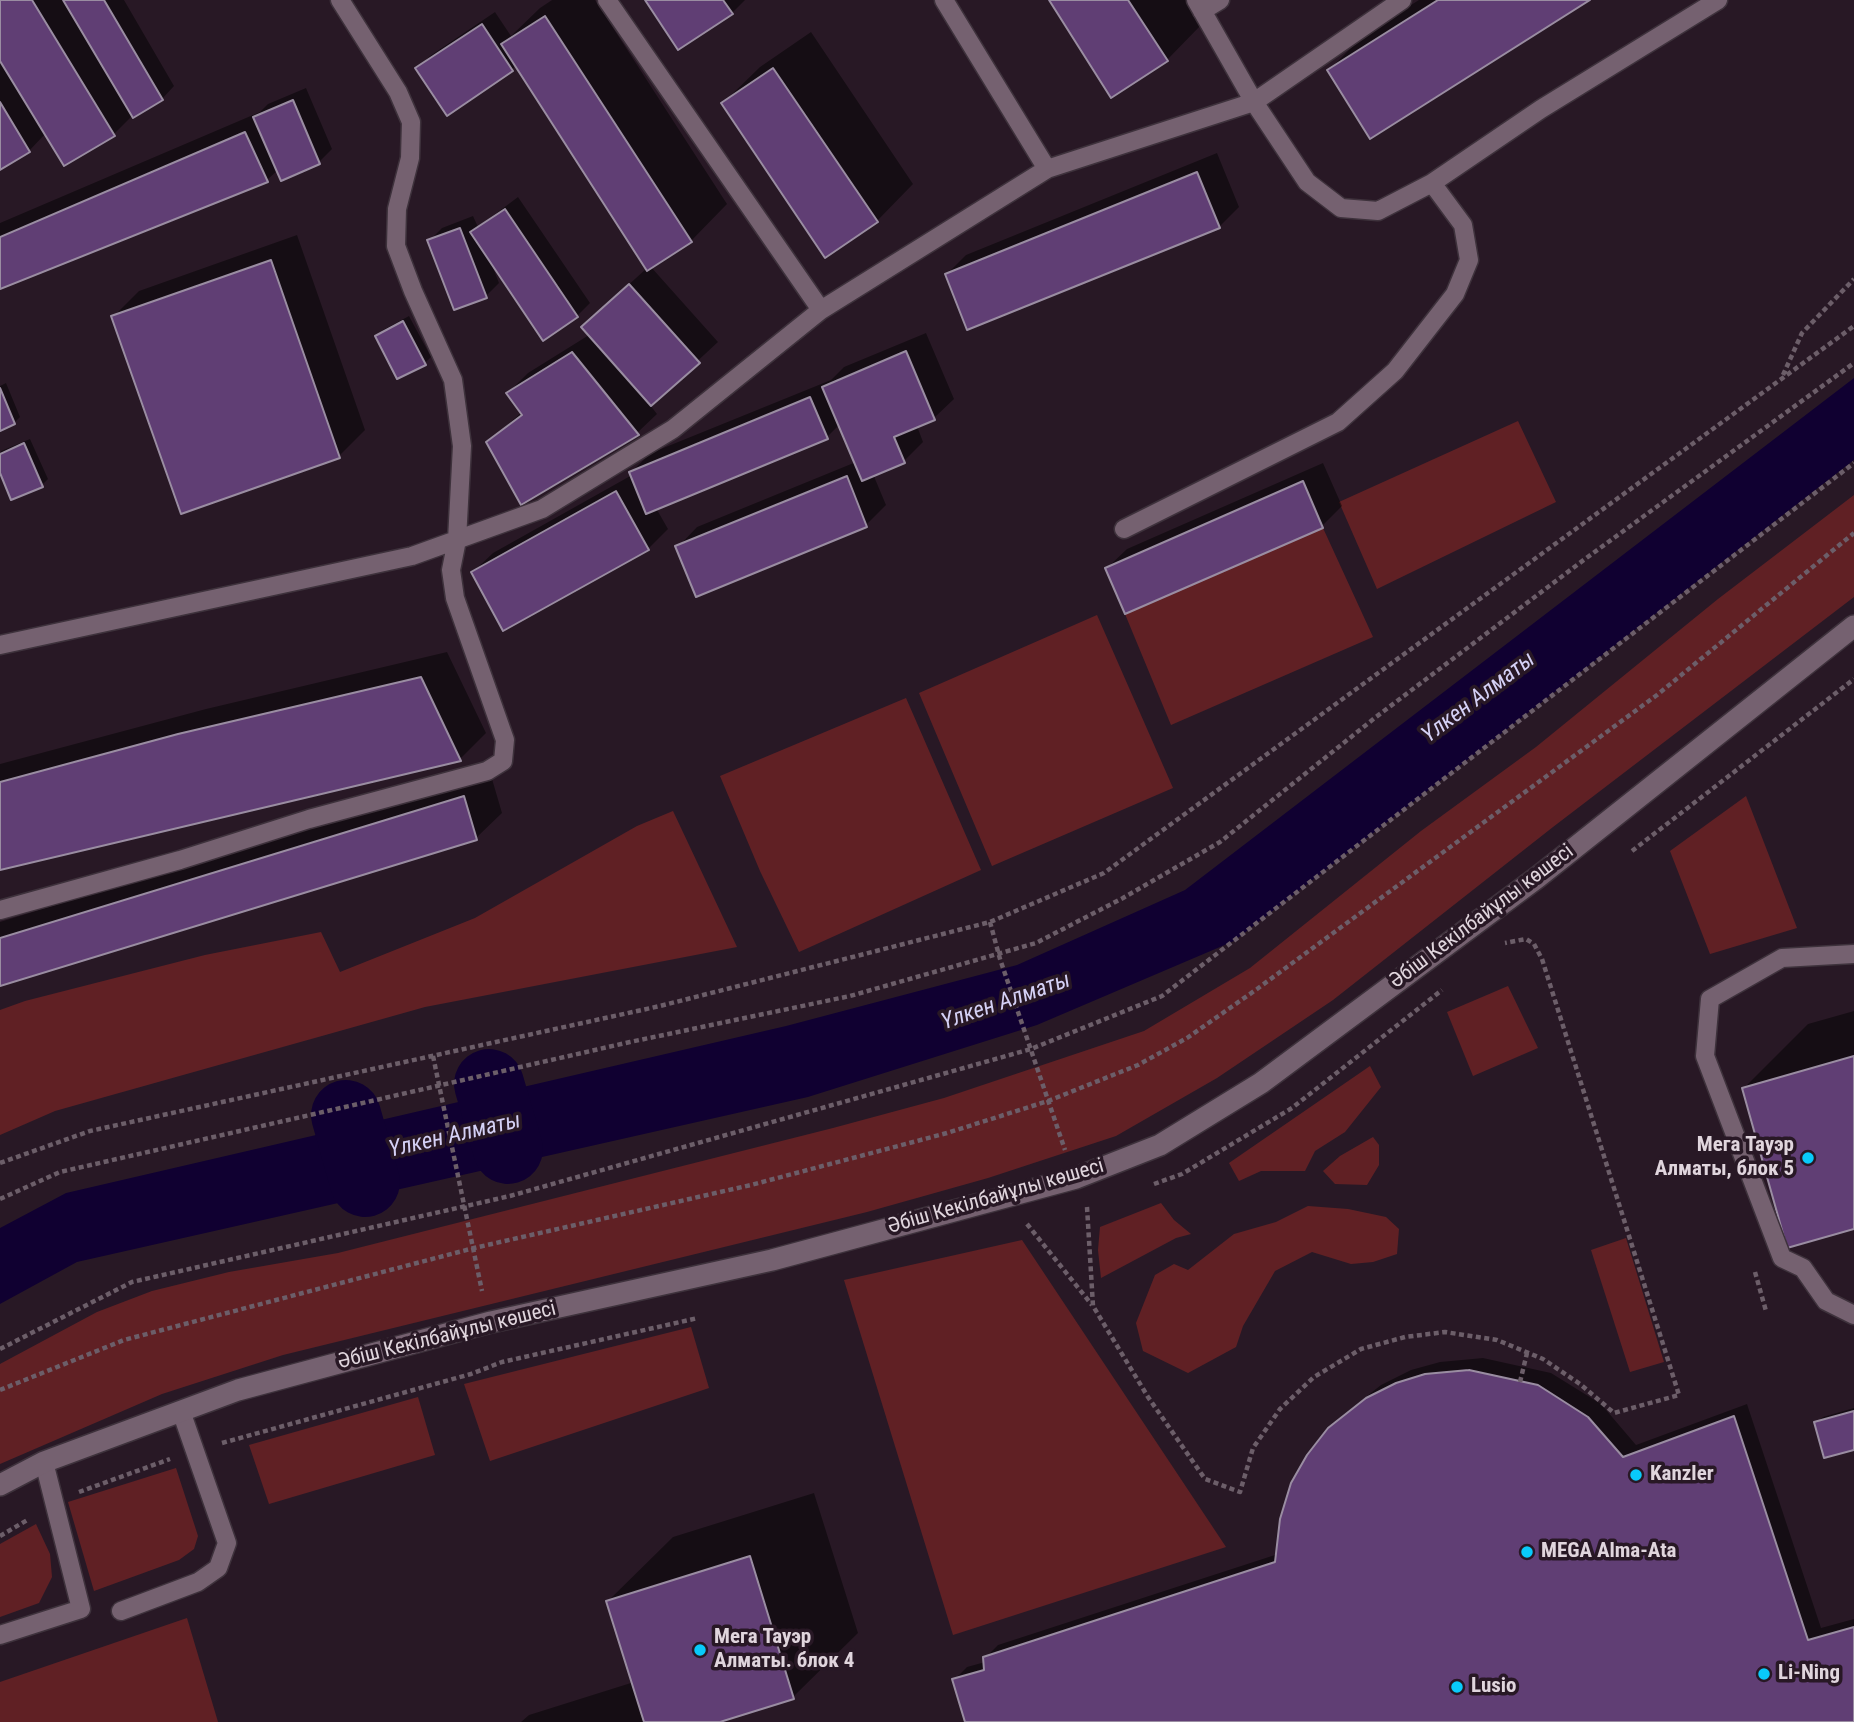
<!DOCTYPE html>
<html>
<head>
<meta charset="utf-8">
<style>
  body { margin:0 }
  canvas { display:block; background:#281825 }
</style>
</head>
<body>
<canvas width="1854" height="1722"></canvas>
<script>
const ctx = document.querySelector('canvas').getContext('2d');
ctx.lineJoin = 'round';
function fill(path, color) { ctx.fillStyle = color; ctx.fill(path, 'evenodd'); }
const shape = rows => new Path2D(rows.map(r => 'M' + r).join(''));
function stroke(path, color, width, dash) { ctx.strokeStyle = color; ctx.lineWidth = width; ctx.lineCap = dash ? 'butt' : 'round'; ctx.setLineDash(dash || []); ctx.stroke(path); }
function label(font, color, halo, rows, align = 'center') {
  ctx.font = font + ' "Roboto Condensed",sans-serif'; ctx.lineWidth = 7; ctx.setLineDash([]); ctx.textBaseline = 'middle'; ctx.strokeStyle = halo; ctx.fillStyle = color; for (const [text, x, y, turn = 0] of rows) {
    ctx.save(); ctx.translate(x, y); ctx.rotate((+turn || 0) * Math.PI / 180); ctx.textAlign = isNaN(turn) ? turn : align; if (halo) ctx.strokeText(text, 0, 0); ctx.fillText(text, 0, 0); ctx.restore();
  }
}
fill(shape([
  [1518,421,1556,502,1377,589,1339,502],
  [1854,495,1854,597,1553,827,1333,1000,1217,1078,1116,1136,988,1178,867,1212,283,1355,162,1394,0,1464,0,1364,97,1312,152,1291,229,1272,338,1253,833,1128,944,1098,1144,1031,1250,968,1421,831,1536,747,1718,599],
  [1323,528,1373,637,1171,725,1125,614],
  [1097,615,1173,788,992,866,919,693],
  [906,698,981,870,799,952,760,871,720,776],
  [1746,796,1797,928,1710,954,1670,851],
  [673,811,737,947,425,1007,55,1111,0,1135,0,1010,25,1001,205,955,321,932,340,972,475,918,637,826],
  [1508,986,1538,1048,1473,1076,1447,1012],
  [1370,1066,1381,1087,1345,1132,1315,1151,1305,1171,1261,1171,1239,1181,1229,1163],
  [1373,1137,1379,1145,1379,1165,1367,1185,1335,1184,1323,1171,1340,1156],
  [1161,1203,1174,1220,1191,1234,1176,1238,1101,1278,1098,1250,1100,1227],
  [1308,1206,1348,1209,1386,1217,1399,1229,1397,1254,1373,1262,1351,1264,1312,1252,1275,1271,1243,1326,1236,1347,1188,1373,1143,1351,1136,1323,1155,1275,1174,1264,1188,1270,1234,1234,1276,1222],
  [1626,1238,1664,1362,1630,1372,1591,1250],
  [1022,1240,1226,1547,953,1635,844,1280],
  [691,1327,709,1388,490,1461,464,1384],
  [418,1397,435,1455,269,1504,249,1445],
  [176,1468,198,1536,194,1549,179,1560,94,1591,68,1502],
  [36,1524,50,1554,52,1577,39,1603,0,1617,0,1544],
  [187,1618,218,1722,0,1722,0,1682]
]), '#602024');
fill(shape([
  [1854,378,1854,460,1234,941,1037,1025,808,1097,77,1262,0,1304,0,1228,66,1193,786,1026,1017,965,1185,890]
]), '#100031');
fill(shape([
  [0,0,124,0,174,86,162,99,132,116,114,134,46,133,29,151,0,168],
  [552,0,595,0,727,204,691,241,651,267,718,342,650,405,657,414,637,433,488,442,522,412,508,393,528,373,589,335,603,308,647,268,516,65,512,70,417,69,430,56,495,12,511,36,540,8],
  [647,0,745,0,732,13],
  [1051,0,1188,0,1203,23,1167,60],
  [1419,0,1587,0,1329,70,1366,33],
  [811,32,913,184,877,221,723,103,760,67],
  [306,88,332,149,319,162,278,170,267,180,0,287,0,223,260,112,268,104],
  [1217,153,1239,207,1219,227,947,274,966,255],
  [518,197,590,303,577,316,492,265,499,283,486,296,429,241,442,228,473,216,478,227],
  [297,235,365,430,339,456,113,317,139,291],
  [409,316,431,357,425,363,377,336,383,330],
  [926,333,954,399,934,418,917,426,923,442,904,461,873,474,886,505,866,525,697,594,678,547,697,527,856,462,840,424,827,437,656,508,668,529,648,549,473,572,493,553,632,475,631,472,651,453,831,380,844,367],
  [6,383,20,417,14,423,0,429,0,386],
  [30,439,48,479,42,485,0,468,1,451],
  [1323,463,1342,506,1322,526,1107,568,1127,549],
  [447,652,486,733,460,759,0,868,0,764,206,709],
  [490,772,502,813,476,838,0,984,0,922],
  [1854,1011,1854,1227,1744,1088,1808,1024],
  [1483,1358,1551,1373,1601,1404,1636,1445,1747,1404,1821,1628,1854,1619,1854,1722,967,1722,954,1680,967,1667,985,1662,985,1658,998,1645,1278,1554,1330,1429,1343,1415,1381,1385,1411,1370,1440,1362],
  [1854,1408,1854,1448,1816,1423,1823,1417],
  [814,1493,858,1633,793,1697,714,1722,521,1722,529,1715,634,1682,608,1601,673,1537]
]), '#0007');
stroke(shape([
  [489,1084,508,1149],
  [346,1115,365,1182]
]), '#100031', 70);
const building = shape([
  [0,0,32,0,115,136,64,166,0,61,0,0],
  [63,0,104,0,163,100,133,118,63,0],
  [645,0,723,0,733,14,678,50,645,0],
  [1049,0,1128,0,1168,61,1111,98,1049,0],
  [1438,0,1590,0,1370,139,1327,70,1438,0],
  [545,16,692,242,647,271,501,44,545,16],
  [482,24,513,71,447,116,415,68,482,24],
  [773,68,878,222,825,258,721,103,773,68],
  [293,100,320,164,281,181,253,117,293,100],
  [0,102,30,152,0,170,0,102],
  [245,132,268,182,0,289,0,237,245,132],
  [1197,172,1220,228,967,330,945,274,1197,172],
  [505,209,578,317,543,341,470,232,505,209],
  [460,228,487,298,454,310,427,240,460,228],
  [271,260,340,458,181,514,111,316,271,260],
  [629,284,700,363,651,406,581,327,629,284],
  [403,321,426,365,397,379,375,336,403,321],
  [906,351,935,420,894,437,905,463,862,481,822,387,906,351],
  [572,352,639,435,521,505,486,442,522,415,506,393,572,352],
  [0,388,15,424,0,431,0,388],
  [810,397,828,439,646,514,629,472,810,397],
  [24,443,43,487,11,500,0,473,0,454,24,443],
  [847,476,867,527,696,597,675,546,847,476],
  [1303,481,1323,528,1125,614,1105,568,1303,481],
  [616,491,649,550,503,631,471,572,616,491],
  [421,677,461,761,0,870,0,782,178,734,421,677],
  [464,796,477,840,0,986,0,938,464,796],
  [1854,1056,1854,1229,1787,1248,1742,1088,1854,1056],
  [1469,1370,1538,1385,1588,1417,1623,1457,1734,1416,1808,1640,1854,1627,1854,1722,965,1722,952,1679,984,1670,983,1657,1275,1562,1280,1519,1291,1483,1307,1455,1328,1428,1366,1398,1396,1383,1425,1374,1469,1370],
  [1854,1411,1854,1450,1824,1458,1814,1422,1854,1411],
  [750,1556,794,1699,720,1722,644,1722,606,1601,750,1556]
]);
fill(building, '#603e74');
stroke(building, '#9a8da2', 2);
const lane = shape([
  [607,0,821,310],
  [944,0,1047,169],
  [1196,0,1254,102,1307,182,1341,208,1378,211,1432,183,1541,109,1718,0],
  [1202,11,1220,0],
  [1124,529,1338,422,1395,371,1455,294,1469,260,1463,225,1432,183],
  [0,645,412,556,542,509,673,429,821,310,1047,169,1254,102,1402,0],
  [0,910,180,860,309,819,487,771,503,761,505,740,455,598,451,570,457,540,462,446,453,380,413,291,396,246,397,209,410,158,411,122,398,92,340,0],
  [1854,954,1782,958,1710,999,1705,1056,1782,1258,1803,1268,1826,1301,1854,1315],
  [121,1611,198,1582,218,1568,227,1543,181,1411],
  [0,1635,81,1609,44,1462]
]);
const street = shape([
  [0,1485,44,1462,238,1390,491,1322,772,1260,1076,1178,1160,1145,1261,1083,1538,877,1854,626]
]);
stroke(lane, '#3e323c', 21);
stroke(street, '#3e323c', 24);
stroke(shape([
  [1783,375,1802,333,1854,279],
  [1632,851,1854,679],
  [990,922,1000,959,1065,1150],
  [433,1056,482,1291],
  [0,1163,90,1131,660,1006,990,922,1104,873,1854,326],
  [1154,1184,1182,1174,1292,1108,1442,990],
  [0,1199,60,1172,630,1042,850,996,1036,943,1123,898,1220,842,1376,717,1585,559,1854,363],
  [1087,1207,1093,1306,1148,1397,1205,1479,1240,1492,1253,1448,1280,1409,1314,1377,1361,1349,1405,1337,1445,1332,1497,1340,1543,1359,1580,1384,1614,1413,1679,1395,1542,959,1534,944,1526,939,1505,943],
  [1027,1224,1092,1305],
  [1755,1272,1766,1311],
  [0,1349,132,1282,510,1196,1031,1049,1162,996,1854,463],
  [1520,1382,1527,1353],
  [0,1390,124,1340,474,1248,751,1185,947,1133,1048,1101,1138,1065,1187,1038,1257,989,1657,695,1854,533],
  [222,1443,471,1374,502,1362,698,1318],
  [79,1492,170,1459],
  [0,1536,29,1519]
]), '#6c5e69', 4.5, [5, 3.5]);
stroke(lane, '#756170', 18);
stroke(street, '#756170', 21);
for (const [x, y, r, color] of [
  [1808,1158,7,"#09cafa"],
  [1636,1475,7,"#09cafa"],
  [1527,1552,7,"#09cafa"],
  [700,1650,7,"#09cafa"],
  [1764,1674,7,"#09cafa"],
  [1457,1687,7,"#09cafa"]
]) { const dot = new Path2D(); dot.arc(x, y, r, 0, 2 * Math.PI); ctx.fillStyle = color; ctx.fill(dot); stroke(dot, '#281825', 2.5); }
label('21px', '#e0d5dd', '#281825', [
  ["Әбіш Кекілбайұлы көшесі",1482,917,-37],
  ["Әбіш Кекілбайұлы көшесі",996,1197,-16],
  ["Әбіш Кекілбайұлы көшесі",447,1336,-14]
]);
label('bold 21px', '#e0d5dd', '#281825', [
  ["Мега Тауэр",1794,1146,"right"],
  ["Алматы, блок 5",1794,1170,"right"],
  ["Kanzler",1650,1475],
  ["MEGA Alma-Ata",1541,1552],
  ["Мега Тауэр",714,1638],
  ["Алматы. блок 4",714,1662],
  ["Li-Ning",1778,1674],
  ["Lusio",1471,1687]
], 'left');
label('italic 23px', '#d5d1f6', '#281825', [
  ["Үлкен Алматы",1479,698,-37],
  ["Үлкен Алматы",1006,1002,-19],
  ["Үлкен Алматы",455,1136,-13]
]);
</script>
</body>
</html>
